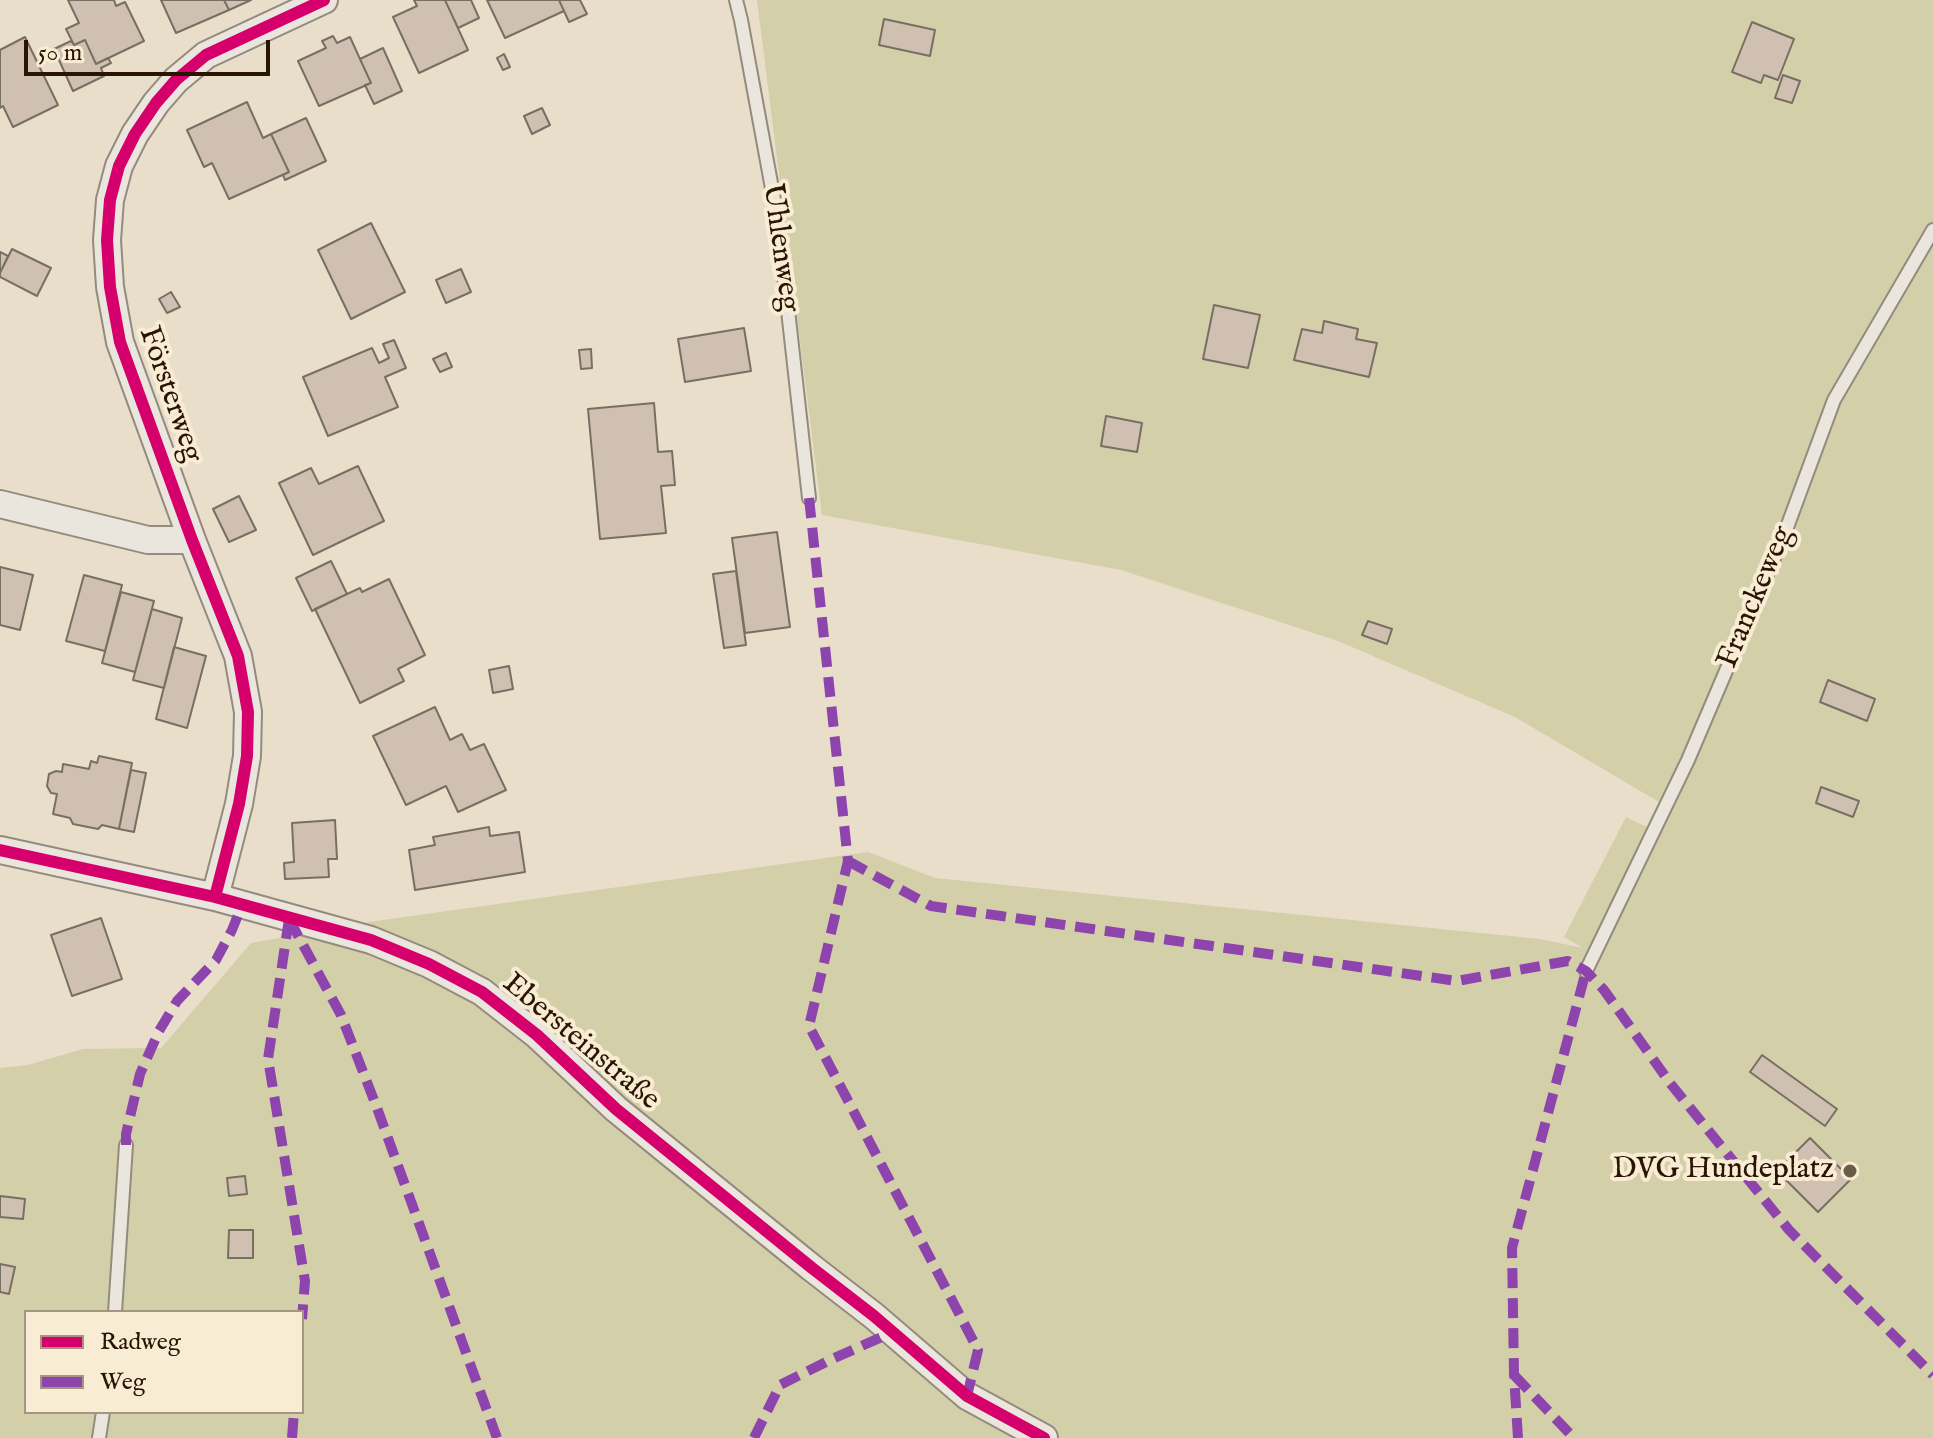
<!DOCTYPE html>
<html>
<head>
<meta charset="utf-8">
<style>
  body { margin:0 }
  #map { position:relative; width:1933px; height:1438px; overflow:hidden; background:#e8deca; font-family:"IM FELL English",serif }
  canvas { display:block }
  .legend { position:absolute; left:24px; top:1310px; width:280px; height:104px; box-sizing:border-box; background:#f8ecd4; border:2px solid #a69680; margin:0; padding:10px 14px; list-style:none; font-size:24px; color:#2a1402 }
  .legend li { display:flex; align-items:center; gap:16px; height:40px }
  .legend b { width:40px; border:2px solid #a69680 }
  .scale { position:absolute; left:24px; top:40px; width:246px; height:36px; box-sizing:border-box; border:4px solid #2a1402; border-top:0; padding-left:10px; font-size:24px; line-height:28px; white-space:nowrap; color:#2a1402; -webkit-text-stroke:6px #f8ecd4; paint-order:stroke }
</style>
</head>
<body>
<div id="map">
<canvas width="1933" height="1438"></canvas>
<ul class="legend">
<li><b style="height:10px;background:#d6006c"></b>Radweg</li>
<li><b style="height:10px;background:#8e44ad"></b>Weg</li>
</ul>
<div class="scale">50 m</div>
</div>
<script>
const ctx = document.querySelector('canvas').getContext('2d');
ctx.lineJoin = 'round';
function fill(path, color) { ctx.fillStyle = color; ctx.fill(path, 'evenodd'); }
const shape = rows => new Path2D(rows.map(r => 'M' + r).join(''));
function stroke(path, color, width, dash) { ctx.strokeStyle = color; ctx.lineWidth = width; ctx.lineCap = dash ? 'butt' : 'round'; ctx.setLineDash(dash || []); ctx.stroke(path); }
function label(font, color, halo, rows, align = 'center') {
  ctx.font = font + ' "IM FELL English",serif'; ctx.lineWidth = 8; ctx.setLineDash([]); ctx.textBaseline = 'middle'; ctx.strokeStyle = halo; ctx.fillStyle = color; for (const [text, x, y, turn = 0] of rows) {
    ctx.save(); ctx.translate(x, y); ctx.rotate((+turn || 0) * Math.PI / 180); ctx.textAlign = isNaN(turn) ? turn : align; if (halo) ctx.strokeText(text, 0, 0); ctx.fillText(text, 0, 0); ctx.restore();
  }
}
fill(shape([
  [757,0,1933,0,1933,1438,0,1438,0,1068,28,1065,83,1049,161,1048,251,943,362,923,868,852,935,878,1540,939,1583,948,1564,937,1626,817,1647,827,1659,802,1515,717,1338,641,1121,570,822,515],
  [26,1312,302,1312,302,1412,26,1412]
]), '#d3cfa8');
const building = shape([
  [68,0,114,0,116,6,125,2,144,41,96,64,85,40,74,45,66,29,79,23,68,0],
  [161,0,224,0,229,10,176,33,161,0],
  [224,0,251,0,229,10,224,0],
  [414,0,445,0,468,50,419,73,393,17,417,6,414,0],
  [445,0,471,0,479,18,458,28,445,0],
  [487,0,559,0,564,11,505,38,487,0],
  [559,0,580,0,587,14,569,22,559,0],
  [884,19,935,30,930,56,879,45,884,19],
  [1752,22,1794,39,1778,80,1764,75,1761,83,1732,72,1752,22],
  [333,36,337,43,350,37,371,83,319,106,298,61,326,48,322,41,333,36],
  [25,37,58,105,13,127,3,106,0,108,0,50,25,37],
  [85,40,96,64,108,58,111,63,101,68,104,76,73,91,54,49,71,41,74,45,85,40],
  [383,48,402,91,374,104,365,85,371,83,360,59,383,48],
  [504,54,510,67,503,70,497,58,504,54],
  [1783,75,1800,81,1792,103,1775,98,1783,75],
  [247,102,263,138,271,134,289,172,229,199,212,163,204,167,187,130,247,102],
  [542,108,550,125,532,134,524,116,542,108],
  [306,118,326,161,285,180,283,175,289,172,271,134,306,118],
  [371,223,405,292,351,319,318,250,371,223],
  [12,249,51,268,37,296,0,277,0,273,12,249],
  [0,252,8,256,0,273,0,252],
  [461,269,471,292,446,303,436,280,461,269],
  [171,292,180,307,167,313,159,299,171,292],
  [1214,305,1260,315,1248,368,1203,359,1214,305],
  [1324,321,1358,329,1356,339,1377,343,1369,377,1294,360,1302,329,1322,333,1324,321],
  [744,328,751,371,685,382,678,339,744,328],
  [394,340,406,368,385,377,398,407,328,436,303,377,372,348,379,363,389,358,383,344,394,340],
  [591,349,592,368,581,369,579,350,591,349],
  [446,353,452,367,440,372,433,359,446,353],
  [654,403,658,452,672,451,675,485,661,486,666,533,600,539,588,409,654,403],
  [1106,416,1142,423,1137,452,1101,446,1106,416],
  [358,466,384,521,313,555,279,483,311,468,319,484,358,466],
  [239,496,256,530,229,542,213,509,239,496],
  [777,532,790,627,745,633,732,538,777,532],
  [331,561,347,594,312,611,296,578,331,561],
  [0,567,33,575,20,630,0,625,0,567],
  [736,571,746,645,724,648,713,574,736,571],
  [84,575,122,585,105,651,66,641,84,575],
  [389,579,425,655,398,669,404,681,360,703,315,609,360,588,362,592,389,579],
  [121,592,154,601,135,672,102,663,121,592],
  [152,609,182,618,164,688,133,680,152,609],
  [1368,621,1392,629,1387,644,1362,635,1368,621],
  [174,647,206,656,187,728,156,719,174,647],
  [509,666,513,689,493,693,489,670,509,666],
  [1828,680,1875,699,1867,721,1820,702,1828,680],
  [435,707,450,740,462,734,470,750,484,744,506,790,458,812,446,786,406,805,373,736,435,707],
  [99,756,132,763,119,829,102,825,98,829,73,824,70,818,53,814,57,794,51,793,47,786,49,774,56,771,62,772,63,764,89,769,91,761,97,763,99,756],
  [131,770,146,773,134,832,119,829,131,770],
  [1821,787,1859,801,1853,817,1816,803,1821,787],
  [335,820,337,859,328,859,329,877,285,879,284,863,294,862,292,823,335,820],
  [489,827,490,836,519,832,525,872,415,890,409,850,435,845,433,837,489,827],
  [101,918,122,979,72,996,51,935,101,918],
  [1762,1055,1837,1109,1825,1126,1750,1072,1762,1055],
  [1810,1138,1851,1179,1818,1212,1777,1171,1810,1138],
  [245,1176,247,1194,229,1196,227,1178,245,1176],
  [0,1196,25,1199,23,1219,0,1217,0,1196],
  [229,1230,253,1230,253,1258,228,1258,229,1230],
  [0,1264,15,1267,9,1294,0,1292,0,1264]
]);
fill(building, '#d0c0b2');
stroke(building, '#786f63', 2);
const lane = shape([
  [736,0,741,20,778,221,809,498],
  [1586,971,1688,760,1786,530,1834,400,1933,230],
  [115,1312,126,1145],
  [99,1438,103,1412]
]);
const street = shape([
  [0,504,148,540,192,540],
  [0,850,215,897,371,940,429,964,482,992,537,1035,616,1109,812,1268,874,1316,967,1396,1044,1438],
  [215,897,239,804,247,756,248,712,238,656,192,540,120,342,110,287,107,240,110,200,119,166,135,134,156,103,176,80,206,55,324,0]
]);
stroke(lane, '#948b7e', 16);
stroke(street, '#948b7e', 30);
stroke(lane, '#ebe6dd', 12);
stroke(street, '#ebe6dd', 26);
stroke(shape([
  [809,498,848,861,809,1026,978,1350,967,1396],
  [848,861,931,906,1457,981,1568,961,1586,971,1604,990,1670,1083,1789,1230,1933,1375],
  [289,919,341,1015,377,1108,497,1438],
  [289,919,268,1059,305,1281,302,1319],
  [126,1145,126,1134,140,1074,159,1031,177,1001,216,960,232,930,242,905],
  [1514,1375,1574,1438],
  [292,1438,294,1412],
  [754,1438,780,1385,830,1360,893,1332],
  [1518,1438,1514,1375,1512,1248,1586,971]
]), '#8e44ad', 10, [20, 10]);
stroke(shape([
  [0,850,215,897,371,940,429,964,482,992,537,1035,616,1109,812,1268,874,1316,967,1396,1044,1438],
  [215,897,239,804,247,756,248,712,238,656,192,540,120,342,110,287,107,240,110,200,119,166,135,134,156,103,176,80,206,55,324,0]
]), '#d6006c', 12);
for (const [x, y, r, color] of [
  [1850,1171,8,"#6c5b48"]
]) { const dot = new Path2D(); dot.arc(x, y, r, 0, 2 * Math.PI); ctx.fillStyle = color; ctx.fill(dot); stroke(dot, '#f8ecd4', 3); }
label('30px', '#2a1402', '#f8ecd4', [
  ["Uhlenweg",779,248,82],
  ["Försterweg",169,395,71],
  ["Franckeweg",1757,598,-67],
  ["Ebersteinstraße",580,1043,40]
]);
label('30px', '#2a1402', '#f8ecd4', [
  ["DVG Hundeplatz",1834,1171]
], 'right');
</script>
</body>
</html>
